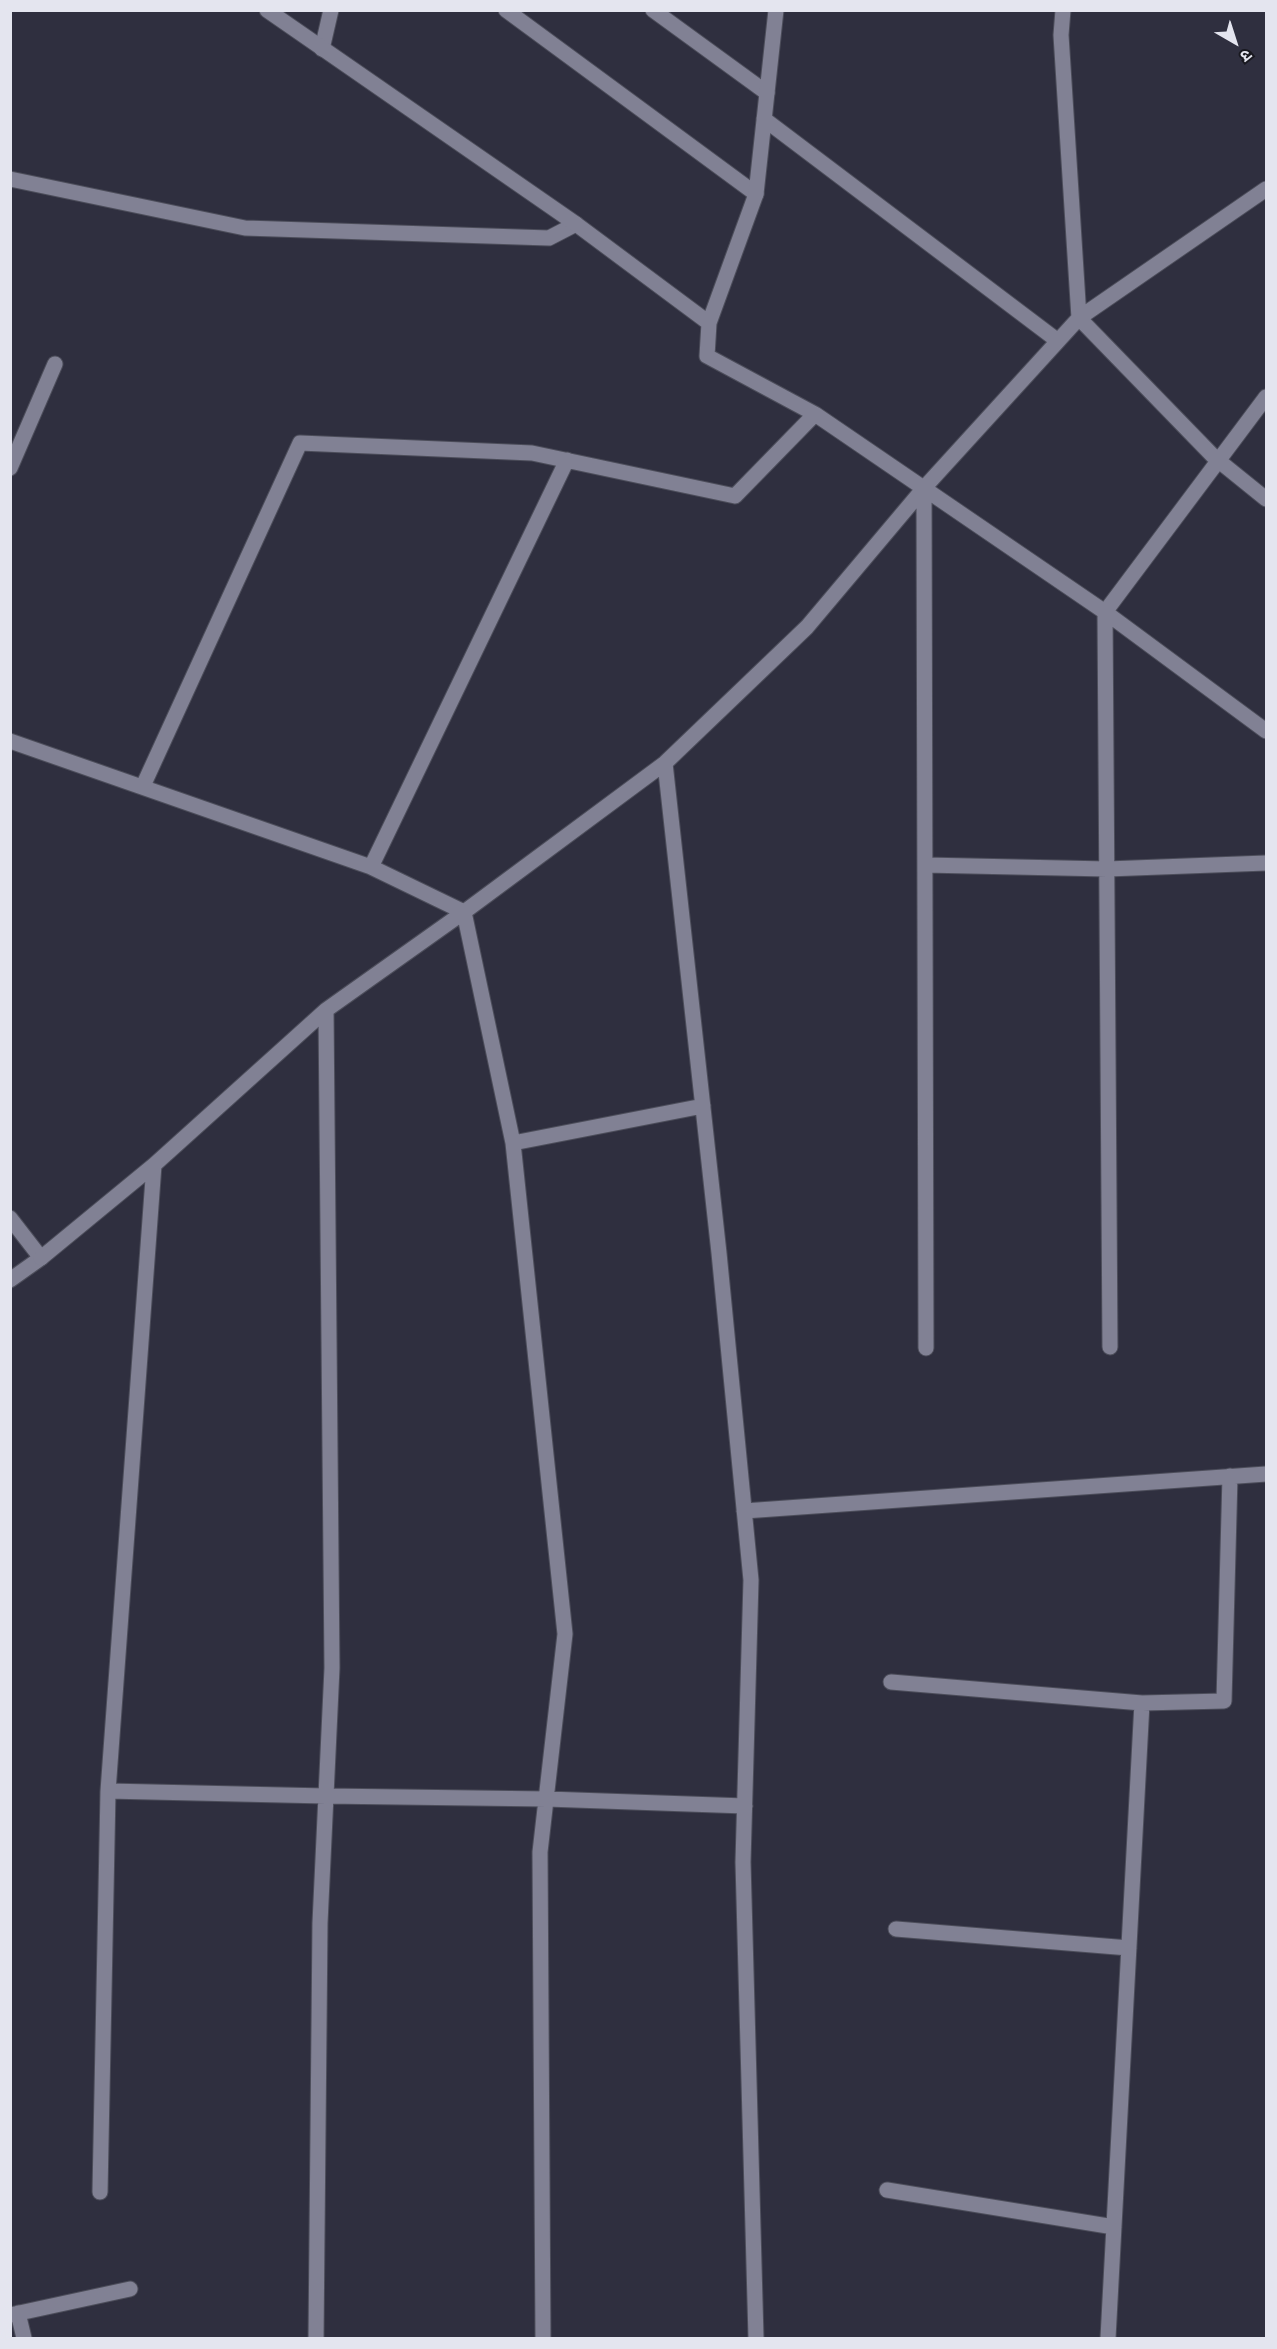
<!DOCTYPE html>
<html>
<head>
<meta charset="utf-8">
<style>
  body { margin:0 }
  #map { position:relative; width:1277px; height:2349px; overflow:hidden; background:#2f2f3f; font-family:"PT Sans Narrow","Noto Sans Devanagari",sans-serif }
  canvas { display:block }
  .frame { position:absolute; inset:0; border:12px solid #e4e5ef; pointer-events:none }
  .north { position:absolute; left:1205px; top:12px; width:60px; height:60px; -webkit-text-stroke:4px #18181f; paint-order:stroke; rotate:141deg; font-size:16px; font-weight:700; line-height:24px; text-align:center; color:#e4e5ef }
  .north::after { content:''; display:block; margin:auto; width:21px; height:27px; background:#e4e5ef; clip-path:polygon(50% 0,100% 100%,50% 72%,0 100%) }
</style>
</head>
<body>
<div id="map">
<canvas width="1277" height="2349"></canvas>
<div class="frame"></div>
<div class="north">उ</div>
</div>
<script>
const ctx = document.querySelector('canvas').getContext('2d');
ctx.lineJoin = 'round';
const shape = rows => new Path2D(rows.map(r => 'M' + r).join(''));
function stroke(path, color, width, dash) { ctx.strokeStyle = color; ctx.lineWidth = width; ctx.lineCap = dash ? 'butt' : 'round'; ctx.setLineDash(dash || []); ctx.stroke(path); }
const lane = shape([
  [506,10,756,194],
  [653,10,767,93],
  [322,49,331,10],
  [10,179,245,228,549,238,576,224],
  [10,1218,41,1258,10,1280]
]);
const street = shape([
  [267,10,576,224,709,323],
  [776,10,756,194,709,323,707,356,815,414,1105,612,1266,731],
  [1063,10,1061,35,1079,318,1214,457,1266,499],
  [764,119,1058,341],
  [10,468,55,364],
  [924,488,926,1348],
  [10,741,371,867,464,912],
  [665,763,719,1253,751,1580,743,1862,756,2338],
  [143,786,300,443,532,453,735,496,815,414],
  [925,865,1107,869,1266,863],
  [371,867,567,460],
  [464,912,513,1143,565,1634,540,1852,543,2338],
  [513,1143,703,1106],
  [41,1258,154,1165,326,1010,464,912,665,763,807,627,924,488,1079,318,1266,189],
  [1110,1347,1105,612,1266,397],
  [744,1511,1266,1474],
  [891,1682,1142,1703,1224,1701,1230,1476],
  [108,1791,326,1796,547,1799,745,1806],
  [896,1929,1129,1948],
  [887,2190,1114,2227],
  [100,2192,108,1791,154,1165],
  [18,2313,24,2338],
  [10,2315,130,2289],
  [316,2338,320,1923,332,1668,326,1010],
  [1108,2338,1142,1703]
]);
stroke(lane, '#4c4d5a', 17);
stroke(street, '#4c4d5a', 17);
stroke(lane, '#818194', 15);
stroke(street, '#818194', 15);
</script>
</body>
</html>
